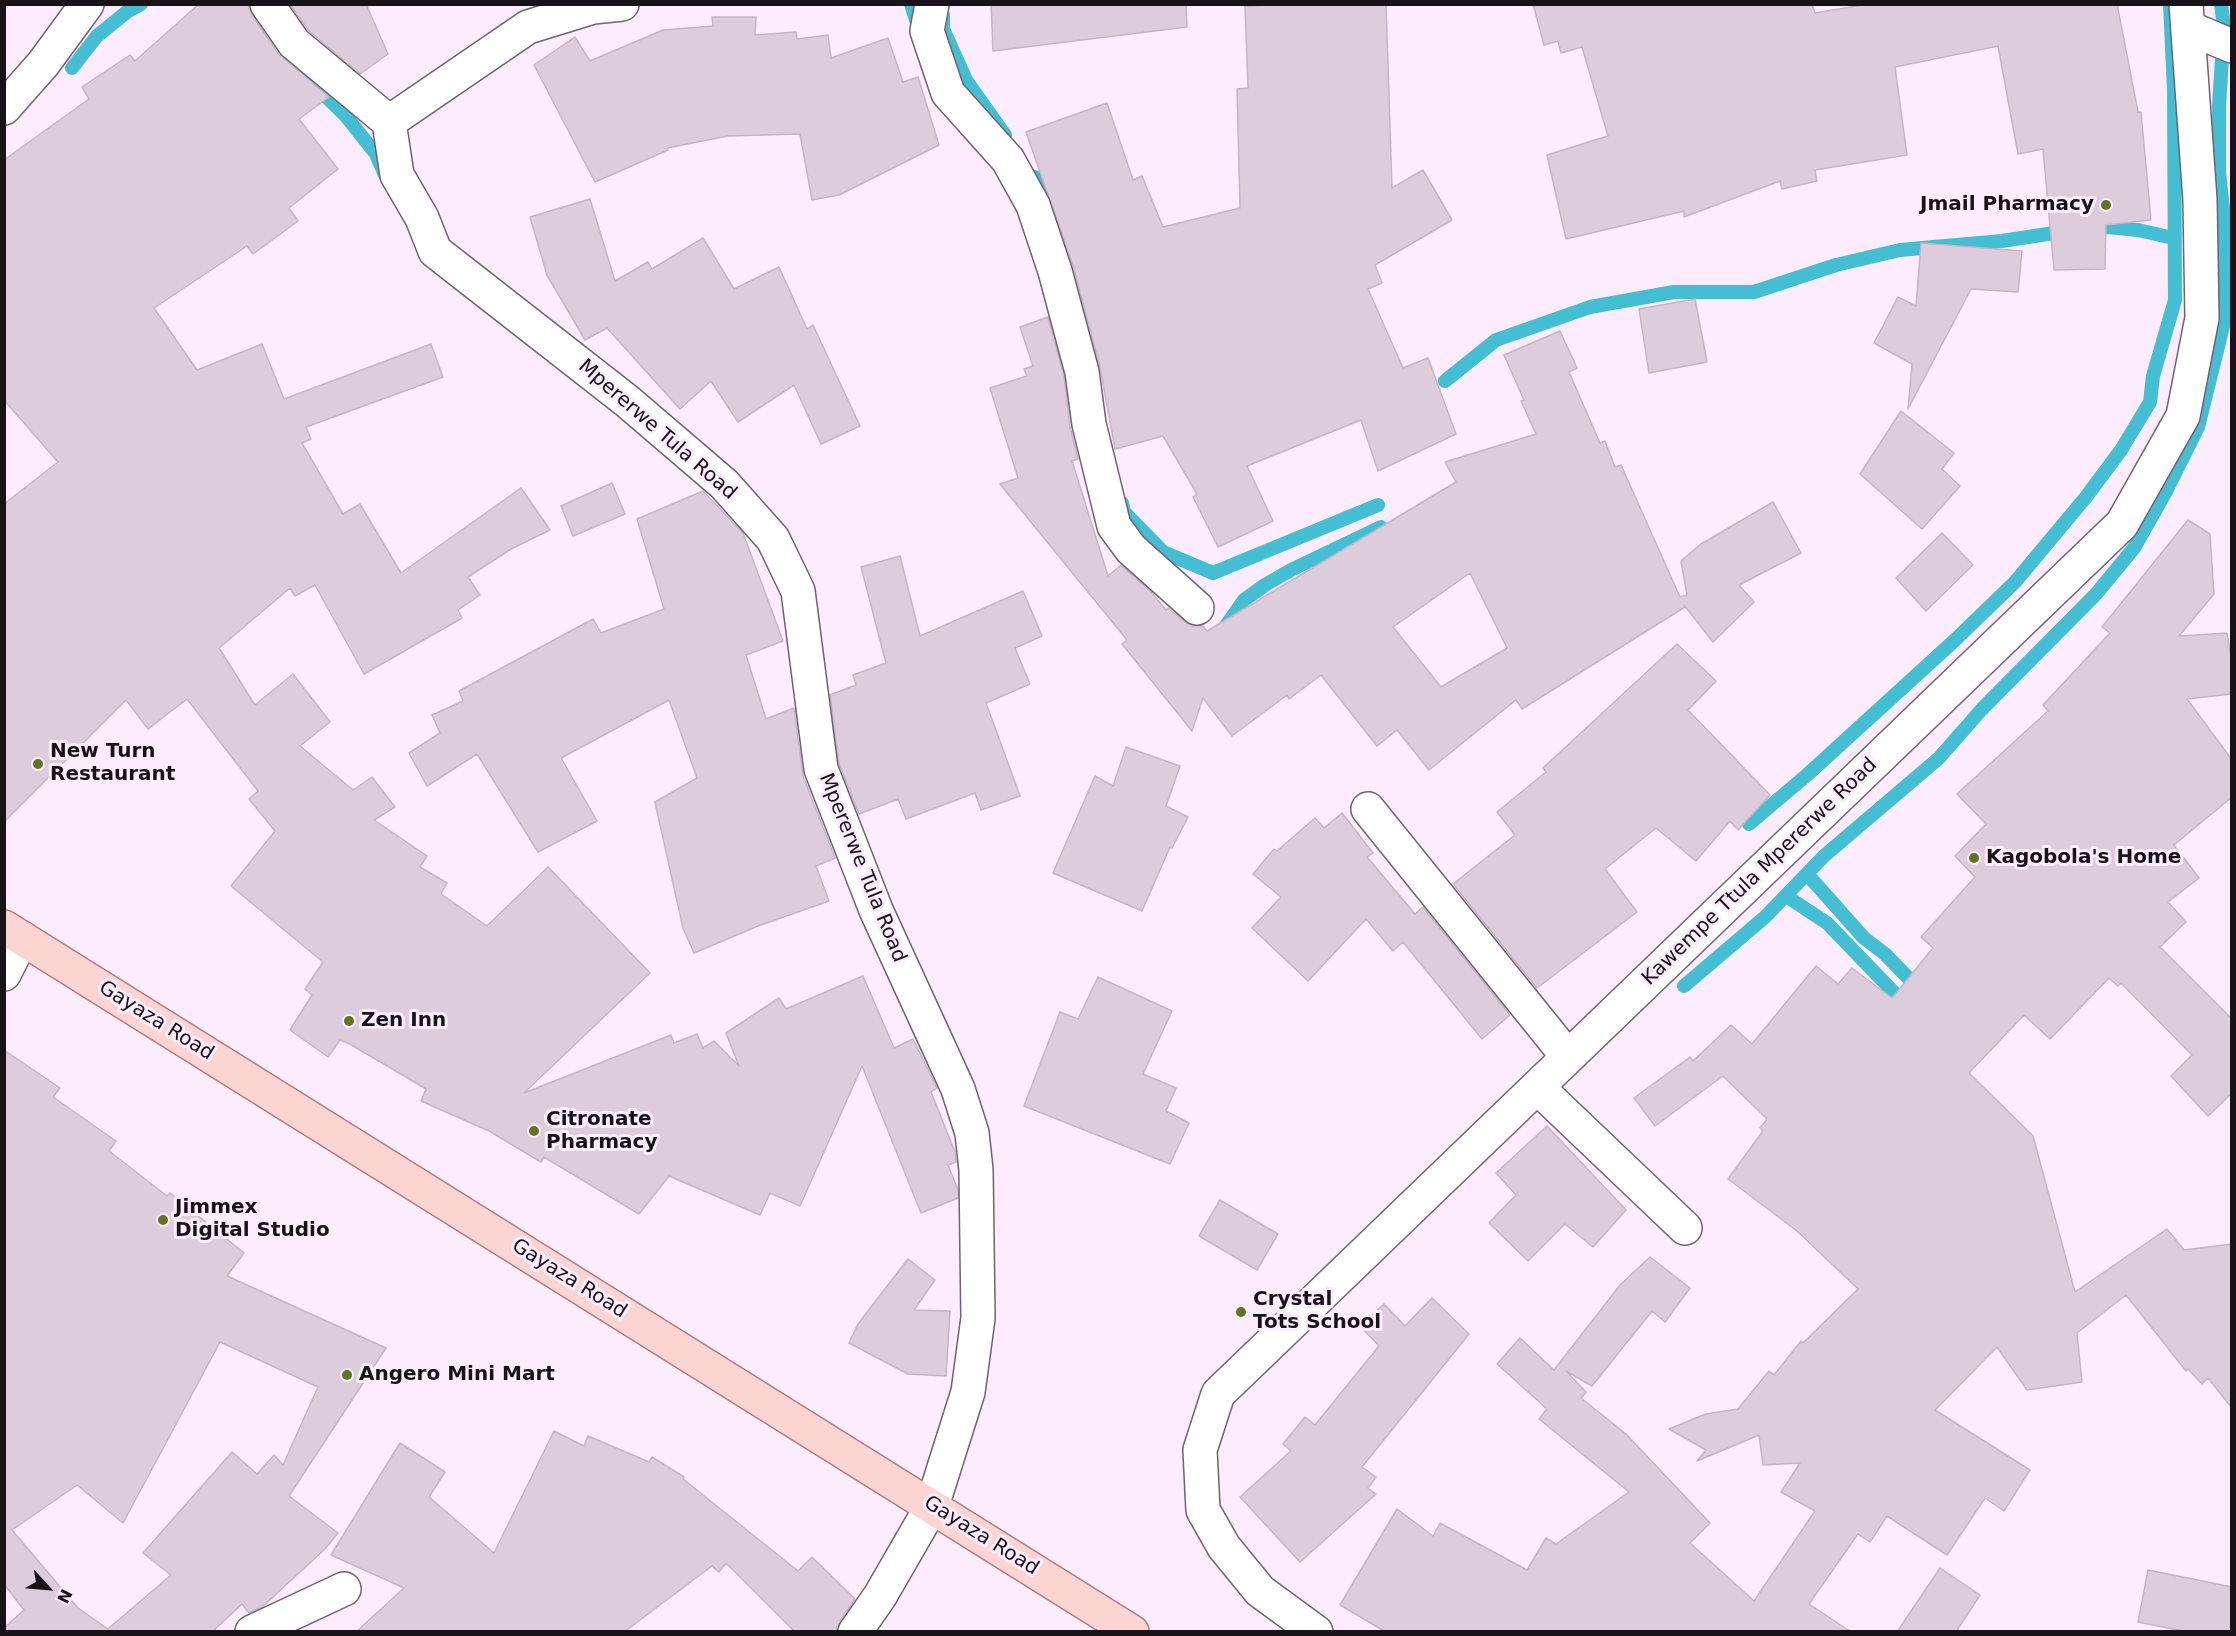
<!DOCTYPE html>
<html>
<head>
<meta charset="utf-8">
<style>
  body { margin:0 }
  #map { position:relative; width:2236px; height:1636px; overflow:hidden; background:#fcecfd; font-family:"DejaVu Sans",sans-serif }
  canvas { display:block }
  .frame { position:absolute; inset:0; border:6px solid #181318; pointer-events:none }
  .north { position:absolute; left:18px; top:1558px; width:60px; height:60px; -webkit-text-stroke:4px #fcecfd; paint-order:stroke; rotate:116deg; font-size:16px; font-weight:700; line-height:24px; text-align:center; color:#181318 }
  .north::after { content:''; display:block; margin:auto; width:21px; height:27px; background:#181318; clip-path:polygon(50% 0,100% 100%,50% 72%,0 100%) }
</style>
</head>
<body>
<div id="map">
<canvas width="2236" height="1636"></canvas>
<div class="frame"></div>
<div class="north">N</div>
</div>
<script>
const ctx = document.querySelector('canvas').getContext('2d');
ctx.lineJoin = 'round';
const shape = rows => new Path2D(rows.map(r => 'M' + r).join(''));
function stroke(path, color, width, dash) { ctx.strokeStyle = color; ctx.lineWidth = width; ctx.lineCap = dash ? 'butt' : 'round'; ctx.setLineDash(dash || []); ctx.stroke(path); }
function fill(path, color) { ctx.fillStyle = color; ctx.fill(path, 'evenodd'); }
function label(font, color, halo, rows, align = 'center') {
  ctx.font = font + ' "DejaVu Sans",sans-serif'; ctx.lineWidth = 6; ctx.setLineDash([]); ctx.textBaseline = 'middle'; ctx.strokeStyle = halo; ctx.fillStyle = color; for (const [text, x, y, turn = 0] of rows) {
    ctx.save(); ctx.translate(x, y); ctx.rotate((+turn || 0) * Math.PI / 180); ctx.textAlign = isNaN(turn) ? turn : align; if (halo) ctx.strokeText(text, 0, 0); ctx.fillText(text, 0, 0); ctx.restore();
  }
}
stroke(shape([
  [911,4,919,29],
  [943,15,943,29,966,80,1005,135],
  [295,59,311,82,345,115,376,154,385,175],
  [72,68,97,36,128,11,141,4],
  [1035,177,1054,206,1061,245],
  [2089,229,2108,227,2138,230,2173,238],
  [1445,381,1496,340,1590,307,1674,292,1754,292,1836,265,1900,250,2002,241,2067,231],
  [1122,503,1124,512,1163,552,1213,573,1378,505],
  [1225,627,1244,600,1265,585,1291,570,1381,527],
  [1749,824,1807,775,1955,640,2015,582,2086,497,2121,450,2150,402,2153,376,2175,300,2174,90,2170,4],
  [1807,874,1864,938,1885,954,1920,990],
  [1786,896,1827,923,1907,1006],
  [1684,986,1765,917,1824,856,1939,758,1982,709,2096,594,2134,548,2165,493,2198,427,2223,326,2225,227,2219,172,2219,106,2224,27,2221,4]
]), '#43bed2', 14);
const building = shape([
  [199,4,248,4,252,15,279,54,329,97,299,119,338,169,289,208,298,221,253,254,247,246,154,308,197,370,262,344,284,399,431,344,443,377,306,427,311,439,302,443,343,514,360,504,401,573,521,488,550,530,511,549,468,577,480,595,458,610,462,618,364,674,315,585,295,596,290,588,219,648,255,705,293,674,330,722,300,746,353,790,372,777,395,807,374,820,427,856,420,867,447,883,441,894,487,926,548,867,650,973,524,1093,671,1035,674,1043,697,1034,703,1048,714,1041,739,1066,726,1033,779,998,786,1009,863,976,894,1048,913,1039,937,1088,931,1092,955,1152,956,1162,948,1165,958,1190,958,1198,921,1213,862,1066,800,1206,770,1193,760,1215,669,1176,639,1214,544,1157,541,1162,489,1131,421,1101,426,1089,350,1044,340,1040,328,1057,290,1030,312,995,305,989,323,962,231,886,275,831,249,799,258,791,187,699,148,729,126,700,4,822,4,504,58,462,4,400,4,160,89,99,82,87,130,55,135,61,199,4],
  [290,4,366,4,388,54,360,74,308,30,290,4],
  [991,4,1186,4,1187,27,993,51,991,4],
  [1292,4,1386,4,1392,188,1423,170,1452,220,1375,265,1382,283,1368,289,1403,368,1428,358,1456,434,1378,471,1361,420,1247,466,1273,521,1218,547,1193,497,1197,494,1163,436,1115,449,1100,367,1073,266,1026,132,1107,103,1133,180,1142,176,1163,227,1240,208,1237,89,1248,88,1245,6,1292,4],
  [1533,4,1812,5,1815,13,1868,4,2117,4,2138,112,2141,112,2151,220,2106,225,2105,269,2054,270,2043,149,2018,154,1998,46,1895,67,1907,155,1815,170,1817,181,1782,189,1780,181,1684,217,1684,211,1566,239,1547,155,1608,136,1582,47,1561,53,1558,41,1544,45,1533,4],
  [712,17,756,17,755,35,796,32,797,39,828,35,831,58,888,38,903,82,918,77,939,145,839,195,812,200,800,134,728,136,667,148,668,150,595,182,534,65,575,37,590,61,663,30,713,26,712,17],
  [590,199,615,281,648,262,652,269,703,238,734,289,779,267,807,329,813,325,860,426,821,444,794,385,738,422,711,381,680,409,607,328,585,340,547,275,530,217,590,199],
  [1921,243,2022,251,2018,292,1971,289,1908,409,1912,364,1874,343,1898,297,1916,306,1921,243],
  [1695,299,1707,362,1649,373,1639,309,1695,299],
  [1048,317,1064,376,1070,427,1078,459,1072,461,1108,576,1121,565,1152,593,1166,610,1168,608,1185,622,1194,626,1203,626,1207,631,1456,482,1445,462,1536,434,1521,401,1524,400,1504,355,1560,331,1577,368,1569,372,1600,443,1605,441,1615,467,1621,465,1680,597,1687,595,1681,561,1701,544,1773,502,1801,553,1739,585,1754,602,1713,642,1684,605,1685,607,1522,709,1516,700,1429,770,1397,730,1377,746,1321,675,1289,699,1287,695,1232,736,1203,698,1192,731,1122,644,1127,640,1000,484,1018,478,990,388,1027,376,1024,369,1033,366,1020,327,1048,317],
  [1470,573,1507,648,1441,687,1393,627,1470,573],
  [1901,411,1954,453,1942,469,1960,486,1922,529,1860,474,1901,411],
  [612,483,625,514,573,536,561,506,612,483],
  [703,491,743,533,783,641,746,655,766,719,794,708,803,776,835,858,816,866,829,901,758,926,694,953,683,928,655,802,697,778,669,700,561,758,597,821,538,852,477,754,427,786,409,753,440,733,432,715,463,701,459,691,593,619,601,633,664,609,637,519,703,491],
  [2188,520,2210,534,2214,594,2179,636,2227,633,2232,664,2232,694,2187,699,2232,760,2232,797,2174,845,2199,878,2168,902,2186,922,2160,947,2232,1019,2231,1094,2208,1116,2171,1076,2192,1055,2121,983,2118,986,2109,978,2050,1039,2024,1015,1969,1073,2033,1136,2075,1292,2167,1229,2184,1250,2232,1244,2232,1408,2208,1378,2202,1384,2188,1369,2186,1371,2126,1295,2077,1333,2082,1382,2027,1390,1997,1347,1935,1410,2030,1470,2004,1511,1985,1498,1947,1555,1887,1516,1870,1542,1858,1534,1809,1604,1851,1632,1386,1632,1340,1605,1397,1509,1433,1536,1440,1523,1527,1570,1546,1538,1556,1544,1629,1492,1539,1419,1547,1409,1497,1364,1520,1338,1554,1370,1620,1285,1650,1257,1690,1288,1665,1322,1652,1311,1592,1386,1566,1371,1586,1392,1581,1398,1626,1434,1710,1523,1690,1543,1754,1601,1815,1511,1781,1492,1800,1463,1763,1465,1759,1435,1697,1461,1706,1450,1669,1429,1706,1414,1738,1409,1769,1371,1774,1375,1801,1341,1803,1343,1858,1289,1797,1231,1728,1179,1763,1131,1760,1128,1767,1119,1723,1076,1655,1126,1634,1098,1690,1057,1693,1061,1731,1025,1752,1044,1816,966,1838,984,1852,968,1892,998,1933,948,1921,937,1975,877,1955,856,1986,824,1957,794,2048,711,2043,705,2110,633,2102,627,2188,520],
  [1942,533,1973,565,1926,611,1896,578,1942,533],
  [900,556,920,636,1023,591,1042,636,1015,648,1030,684,986,703,1020,796,981,810,975,793,906,819,898,799,859,814,839,764,830,695,856,685,853,675,886,663,861,567,900,556],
  [1677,644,1716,681,1688,710,1770,795,1738,830,1730,821,1696,861,1656,828,1605,869,1637,912,1537,988,1453,884,1515,835,1497,812,1546,772,1543,768,1677,644],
  [1126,747,1180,766,1166,806,1188,817,1172,848,1170,847,1142,911,1053,873,1095,776,1113,786,1126,747],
  [1342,813,1373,853,1367,857,1415,914,1423,907,1510,1015,1482,1039,1403,942,1393,951,1366,919,1308,981,1252,928,1281,897,1253,874,1274,849,1277,851,1315,818,1324,828,1342,813],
  [1098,977,1172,1011,1143,1074,1176,1088,1166,1111,1189,1123,1170,1164,1024,1106,1060,1012,1078,1019,1098,977],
  [4,1050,60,1088,53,1097,116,1141,109,1151,167,1196,170,1193,244,1253,227,1276,386,1348,289,1496,338,1533,325,1549,262,1607,249,1613,242,1604,212,1632,4,1632,4,1628,24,1610,4,1584,4,1050],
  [220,1342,318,1387,283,1465,274,1455,257,1474,232,1452,143,1553,171,1575,108,1629,78,1608,12,1530,77,1485,123,1523,220,1342],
  [1547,1126,1626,1210,1593,1247,1565,1224,1528,1261,1489,1223,1516,1195,1496,1173,1547,1126],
  [1220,1200,1278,1234,1257,1270,1199,1236,1220,1200],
  [908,1259,935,1280,914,1310,950,1311,946,1376,908,1374,849,1343,858,1324,908,1259],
  [1432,1298,1469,1334,1362,1467,1376,1477,1368,1488,1376,1494,1300,1562,1240,1497,1291,1451,1283,1444,1305,1417,1315,1425,1379,1346,1360,1326,1384,1304,1405,1326,1432,1298],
  [554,1431,584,1446,588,1436,649,1462,652,1457,684,1477,683,1479,798,1571,812,1557,855,1599,840,1621,836,1632,795,1632,726,1563,719,1572,712,1566,624,1632,356,1632,404,1588,331,1555,400,1443,445,1472,429,1497,494,1553,554,1431],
  [1940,1568,1980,1595,1956,1632,1897,1632,1940,1568],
  [2148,1570,2232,1587,2232,1632,2188,1632,2138,1622,2148,1570]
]);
fill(building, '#dcccdc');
stroke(building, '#c5b5c5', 1.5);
const minor = shape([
  [267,4,294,43,389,122,397,175,422,218,435,251,627,401,724,484,773,539,798,591,821,769,876,910,958,1089,972,1133,976,1170,978,1318,968,1392,932,1506,880,1596,855,1632],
  [932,4,927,31,948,93,1008,160,1033,205,1055,271,1082,372,1089,424,1114,526,1131,549,1197,608],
  [2189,28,2232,46],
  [4,108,43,64,87,4],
  [389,122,528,27,593,7,622,4],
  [1368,809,1568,1057],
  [4,974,22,938],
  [1537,1087,1685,1228],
  [252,1632,344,1589],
  [1316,1632,1260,1591,1224,1547,1203,1510,1200,1450,1218,1394,2122,524,2183,416,2202,318,2200,200,2186,4]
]);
const major = shape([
  [4,927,1132,1632]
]);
stroke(minor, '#716271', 36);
stroke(major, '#ab7f7e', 36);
stroke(minor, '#fff', 33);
stroke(major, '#fcd5d3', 33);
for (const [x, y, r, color] of [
  [2106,205,6,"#627422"],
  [38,764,6,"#627422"],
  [1974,858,6,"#627422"],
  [349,1021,6,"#627422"],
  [534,1131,6,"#627422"],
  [163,1220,6,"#627422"],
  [1241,1312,6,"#627422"],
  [347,1375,6,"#627422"]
]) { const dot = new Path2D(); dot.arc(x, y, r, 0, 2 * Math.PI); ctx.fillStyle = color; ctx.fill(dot); stroke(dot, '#fcecfd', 2); }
label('bold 20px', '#181318', '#fcecfd', [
  ["Jmail Pharmacy",2094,205,"right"],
  ["New Turn",50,752],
  ["Restaurant",50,775],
  ["Kagobola's Home",1986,858],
  ["Zen Inn",361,1021],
  ["Citronate",546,1120],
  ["Pharmacy",546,1143],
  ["Jimmex",175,1208],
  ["Digital Studio",175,1231],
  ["Crystal",1253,1300],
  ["Tots School",1253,1323],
  ["Angero Mini Mart",359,1375]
], 'left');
label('20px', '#181318', '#fcecfd', [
  ["Mpererwe Tula Road",657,430,41],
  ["Mpererwe Tula Road",862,868,68],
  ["Kawempe Ttula Mpererwe Road",1760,872,-44],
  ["Gayaza Road",156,1021,32],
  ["Gayaza Road",569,1279,32],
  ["Gayaza Road",981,1536,32]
]);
</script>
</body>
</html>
